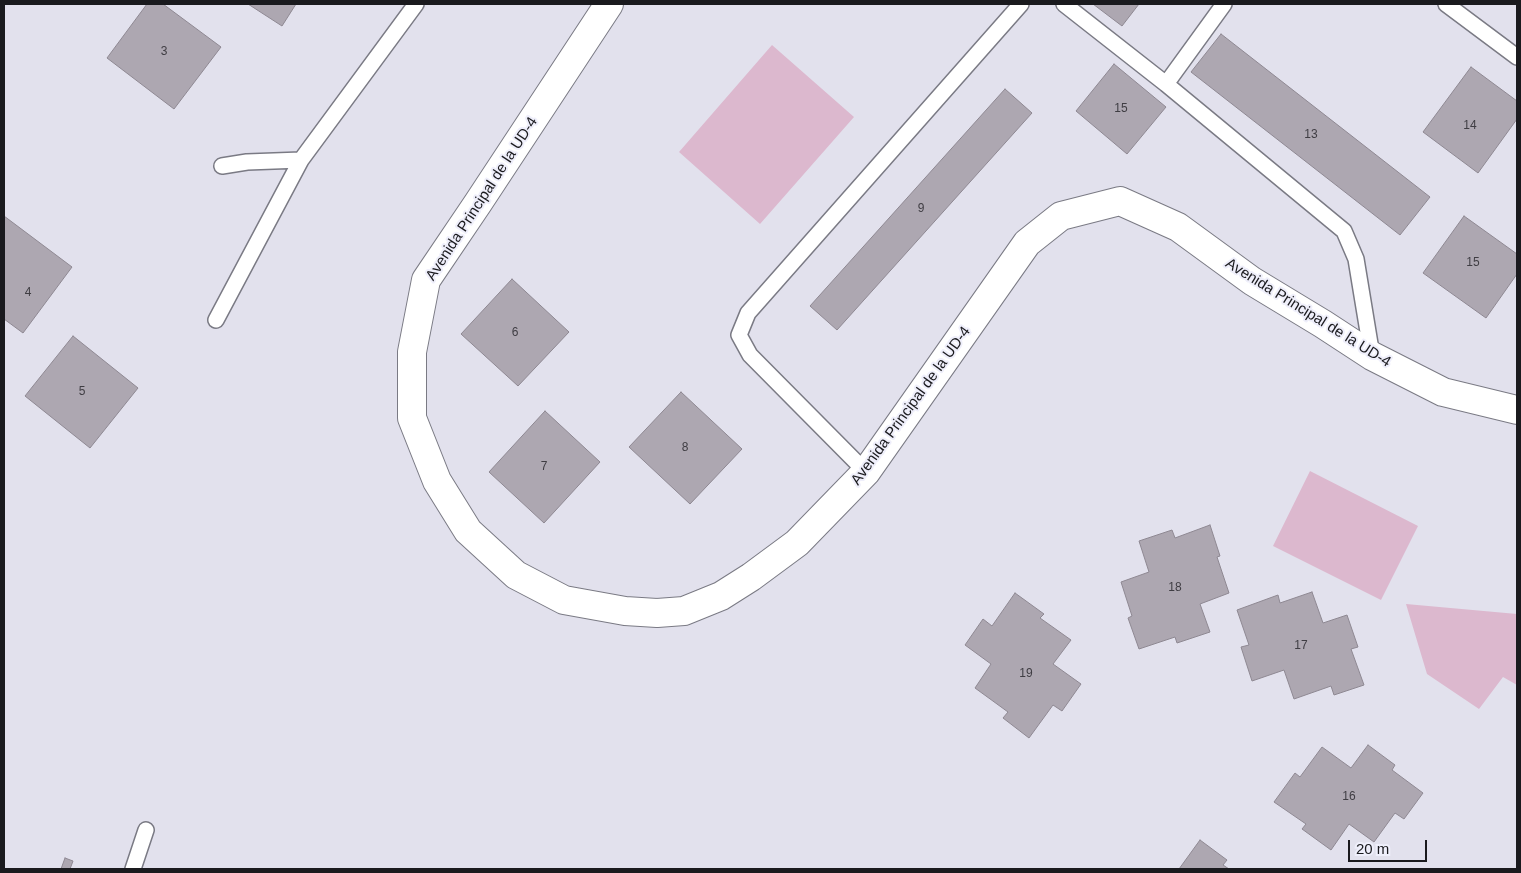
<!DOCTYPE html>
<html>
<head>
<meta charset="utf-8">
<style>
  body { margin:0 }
  #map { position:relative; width:1521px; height:873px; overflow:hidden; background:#e2e1ed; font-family:Helvetica,sans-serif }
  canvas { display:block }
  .frame { position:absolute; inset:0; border:5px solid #1a1a1e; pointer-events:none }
  .scale { position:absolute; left:1348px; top:840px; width:79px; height:22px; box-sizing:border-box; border:2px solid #1a1a1e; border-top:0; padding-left:6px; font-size:15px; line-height:18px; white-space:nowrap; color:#1a1a1e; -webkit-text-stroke:4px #efeffb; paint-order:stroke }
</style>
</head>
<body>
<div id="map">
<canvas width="1521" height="873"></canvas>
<div class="frame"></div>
<div class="scale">20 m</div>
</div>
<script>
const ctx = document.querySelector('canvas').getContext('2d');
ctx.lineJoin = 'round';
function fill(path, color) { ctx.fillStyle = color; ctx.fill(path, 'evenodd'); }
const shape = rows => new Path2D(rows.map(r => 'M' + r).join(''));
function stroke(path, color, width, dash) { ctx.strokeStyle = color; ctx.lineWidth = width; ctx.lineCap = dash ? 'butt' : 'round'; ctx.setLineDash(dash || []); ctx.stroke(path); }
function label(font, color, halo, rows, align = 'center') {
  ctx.font = font + ' Helvetica,sans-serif'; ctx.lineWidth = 4; ctx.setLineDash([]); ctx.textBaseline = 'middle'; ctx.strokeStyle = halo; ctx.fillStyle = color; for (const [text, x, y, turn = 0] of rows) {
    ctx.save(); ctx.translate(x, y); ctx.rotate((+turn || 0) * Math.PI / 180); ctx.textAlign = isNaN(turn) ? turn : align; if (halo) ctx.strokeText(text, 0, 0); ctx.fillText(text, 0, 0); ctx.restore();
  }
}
fill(shape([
  [772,45,854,117,760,224,679,152],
  [1310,471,1418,526,1381,600,1273,546],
  [1406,604,1517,614,1517,685,1503,677,1479,709,1427,674]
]), '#dcb8ce');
const building = shape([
  [147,4,163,4,221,47,174,109,107,58,147,4],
  [248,4,296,4,282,26,248,4],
  [1093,4,1139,4,1122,26,1093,4],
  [1221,34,1430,197,1400,235,1191,72,1221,34],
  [1114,64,1166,107,1127,154,1076,111,1114,64],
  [1471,67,1517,101,1517,119,1478,173,1423,132,1471,67],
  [1005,89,1032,113,837,330,810,306,1005,89],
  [4,216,72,267,23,333,4,319,4,216],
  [1464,216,1517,254,1517,274,1486,318,1423,273,1464,216],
  [512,279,569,332,518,386,461,334,512,279],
  [73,336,138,388,90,448,25,396,73,336],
  [681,392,742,449,690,504,629,447,681,392],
  [545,411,600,462,544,523,489,472,545,411],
  [1210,525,1220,556,1217,557,1229,593,1200,604,1210,632,1177,643,1175,637,1139,649,1128,618,1132,616,1121,582,1149,572,1139,541,1172,530,1175,538,1210,525],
  [1312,592,1323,623,1347,615,1358,647,1351,649,1364,685,1334,695,1331,686,1294,699,1284,670,1252,681,1241,647,1249,645,1237,610,1278,595,1280,603,1312,592],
  [1015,593,1044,614,1040,618,1071,640,1053,664,1081,684,1062,711,1053,705,1029,738,1003,718,1008,712,975,688,991,664,965,645,983,619,992,626,1015,593],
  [1368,745,1395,765,1392,770,1423,793,1404,819,1395,813,1374,842,1349,824,1331,850,1302,829,1306,824,1274,802,1295,773,1300,777,1322,747,1351,768,1368,745],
  [1200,840,1227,860,1223,865,1229,869,1179,869,1200,840],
  [65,858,73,861,70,869,61,869,65,858]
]);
fill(building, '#ada7b1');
stroke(building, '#8e8892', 1);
const service = shape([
  [1064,4,1166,84,1344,231,1356,259,1372,356],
  [1446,4,1517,57],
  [1166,84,1224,4],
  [222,166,247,162,301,160],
  [216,320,301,160,416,4],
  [866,472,750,355,739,335,748,313,1021,4],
  [133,869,146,830]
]);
const minor = shape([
  [609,4,478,203,426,280,412,352,412,418,437,481,468,531,516,575,564,600,625,611,657,613,684,611,721,596,751,577,797,543,866,472,1027,243,1061,216,1120,201,1178,227,1252,281,1323,324,1372,356,1443,392,1517,410]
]);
stroke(service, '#7a7a84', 18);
stroke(minor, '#7a7a84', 30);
stroke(service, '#fff', 15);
stroke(minor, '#fff', 28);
label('12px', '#3f3d43', null, [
  ["3",164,52],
  ["15",1121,109],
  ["14",1470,126],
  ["13",1311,135],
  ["9",921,209],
  ["15",1473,263],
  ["4",28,293],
  ["6",515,333],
  ["5",82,392],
  ["8",685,448],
  ["7",544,467],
  ["18",1175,588],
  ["17",1301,646],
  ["19",1026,674],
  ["16",1349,797]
]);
label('15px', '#1a1a1e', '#efeffb', [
  ["Avenida Principal de la UD-4",482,199,-57],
  ["Avenida Principal de la UD-4",1308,313,32],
  ["Avenida Principal de la UD-4",911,406,-54]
]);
</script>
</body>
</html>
